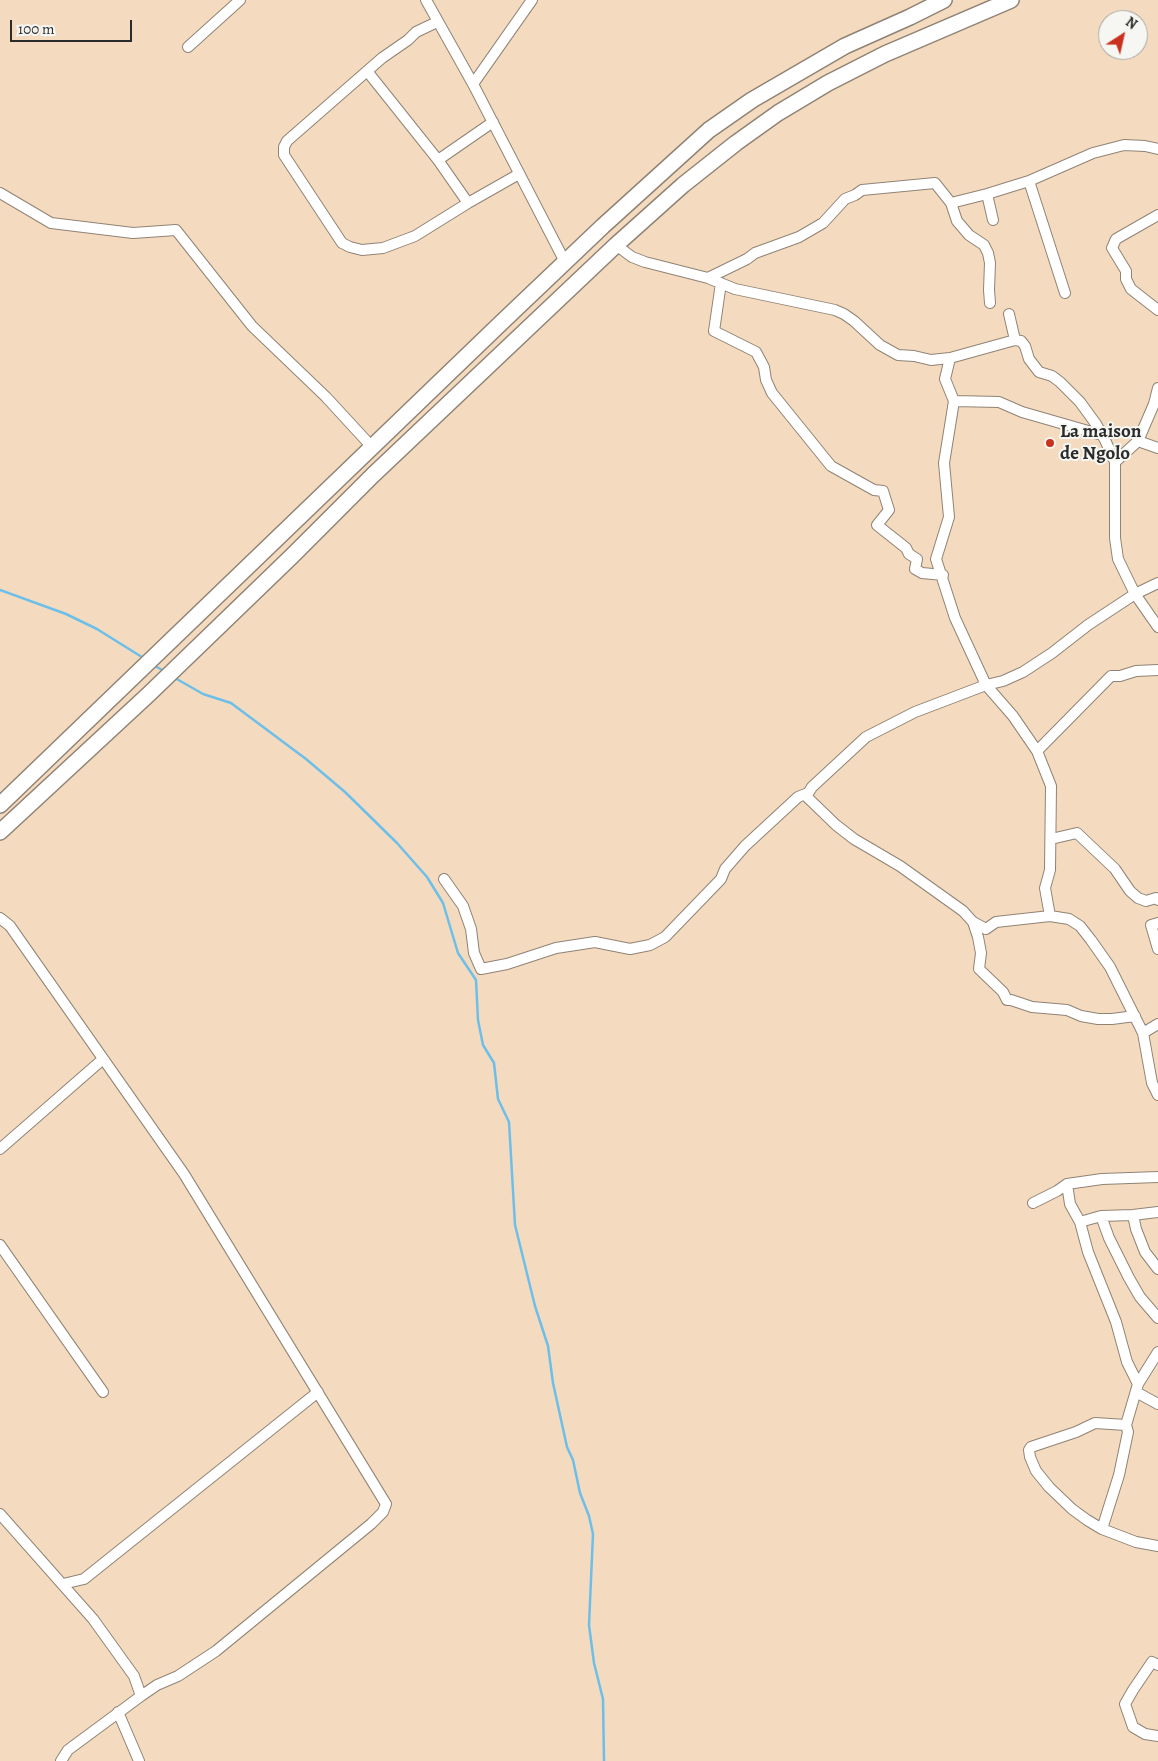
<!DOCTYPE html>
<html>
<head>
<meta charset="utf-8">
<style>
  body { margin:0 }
  #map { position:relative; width:1158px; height:1761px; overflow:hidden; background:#f4dbbf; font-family:Alegreya,serif }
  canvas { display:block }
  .north { position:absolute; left:1098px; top:10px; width:50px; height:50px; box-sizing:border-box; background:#f6f6f2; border:1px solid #a5a5a2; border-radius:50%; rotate:35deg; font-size:14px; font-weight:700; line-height:20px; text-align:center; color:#2b2b2b }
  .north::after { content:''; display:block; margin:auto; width:18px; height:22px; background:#c8321e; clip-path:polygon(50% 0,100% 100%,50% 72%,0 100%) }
  .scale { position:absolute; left:10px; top:20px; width:122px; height:22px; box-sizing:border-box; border:2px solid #2b2b2b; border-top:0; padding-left:6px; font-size:15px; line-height:18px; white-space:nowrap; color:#2b2b2b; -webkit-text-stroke:4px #f6f6f2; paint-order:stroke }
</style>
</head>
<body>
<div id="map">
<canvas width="1158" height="1761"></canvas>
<div class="north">N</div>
<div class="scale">100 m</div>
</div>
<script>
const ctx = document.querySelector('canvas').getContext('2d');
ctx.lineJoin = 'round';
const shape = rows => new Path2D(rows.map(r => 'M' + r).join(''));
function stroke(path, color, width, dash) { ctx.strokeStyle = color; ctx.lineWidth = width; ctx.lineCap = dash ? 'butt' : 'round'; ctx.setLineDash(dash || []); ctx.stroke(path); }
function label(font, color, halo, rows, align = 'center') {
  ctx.font = font + ' Alegreya,serif'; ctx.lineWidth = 4; ctx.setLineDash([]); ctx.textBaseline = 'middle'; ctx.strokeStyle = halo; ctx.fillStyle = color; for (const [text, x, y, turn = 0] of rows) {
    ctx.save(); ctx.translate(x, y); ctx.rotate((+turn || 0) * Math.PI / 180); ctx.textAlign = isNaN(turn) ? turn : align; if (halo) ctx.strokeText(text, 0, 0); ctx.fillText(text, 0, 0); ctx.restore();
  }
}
stroke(shape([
  [0,590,66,614,97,629,145,659],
  [153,665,164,671],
  [175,678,203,694,231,703,306,759,345,792,397,843,427,877,443,903,458,953,476,980,478,1020,483,1045,494,1063,498,1099,509,1122,515,1225,535,1306,548,1346,553,1383,567,1447,573,1460,580,1493,589,1516,593,1534,589,1625,594,1663,603,1699,604,1761]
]), '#6dbfe9', 2.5);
const minor = shape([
  [426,0,473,84,565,262],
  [437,22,416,32,408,40,382,58,287,141,284,147,284,155,342,243,350,247,362,250,383,248,415,236,468,203,519,174],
  [188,47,240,0],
  [367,71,438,160,468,203],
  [473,84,532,0],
  [438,160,493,122],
  [1029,181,1065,293],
  [0,193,51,223,133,233,176,230,252,326,326,397,372,447],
  [987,194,993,220],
  [951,203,987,194,1029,181,1093,153,1124,145,1145,146,1158,149],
  [1158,215,1116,239,1112,248,1126,271,1126,279,1131,289,1158,310],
  [616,245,632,257,645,262,708,278,735,289,835,310,844,314,854,321,880,345,898,355,914,356,931,360,950,358,1015,340,1021,341,1025,346,1029,359,1039,372,1052,376,1060,382,1080,402,1096,424,1105,440,1115,462,1115,538,1118,559,1135,594,1158,627],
  [708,278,747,259,755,253,799,237,823,223,845,199,855,195,862,190,935,183,951,203,957,221,969,235,984,245,988,253,990,263,989,290,990,303],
  [721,283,714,331,756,352,764,367,766,380,772,393,831,466,874,490,883,491,889,510,877,525,906,548,909,554,917,559,915,569,922,573,943,575],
  [1009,314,1015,340],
  [950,358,945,379,954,401,944,463,949,517,936,559,955,618,986,685,1013,716,1037,751,1051,786,1050,870,1045,888,1050,916],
  [954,401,999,402,1022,412,1102,435],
  [1138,441,1158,448],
  [1115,462,1138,441,1154,404,1158,388],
  [1158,583,1135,594,1088,625,1052,653,1023,672,1003,681,986,685,915,712,866,737,812,787,807,795,808,798,836,825,854,839,900,866,963,911,973,922,986,929,996,922,1050,916,1069,919,1080,926,1091,940,1110,967,1143,1033,1152,1083,1158,1095],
  [1037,751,1111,676,1120,676,1136,671,1158,670],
  [1051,839,1077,833,1115,869,1130,891,1138,898,1146,901,1156,898,1158,900],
  [444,879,463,906,471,929,474,953,481,969,507,964,556,948,595,942,630,949,650,945,665,937,721,879,725,869,745,846,798,797,808,793],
  [0,918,10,926,184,1174,386,1504,383,1512,371,1524,216,1651,178,1676,157,1685,141,1696,68,1750,61,1761],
  [973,922,978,937,981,953,979,969,1003,992,1007,1000,1011,1000,1032,1007,1067,1010,1081,1016,1098,1019,1112,1019,1135,1016],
  [1158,923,1151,925,1158,949],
  [1143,1033,1158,1024],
  [0,1149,103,1059],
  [1067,1184,1070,1204,1080,1222,1088,1252,1116,1322,1127,1362,1138,1384],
  [1033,1203,1057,1191,1067,1184,1102,1179,1158,1177],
  [1133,1215,1136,1229,1145,1252,1158,1269],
  [1101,1216,1109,1238,1129,1278,1140,1297,1158,1318],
  [1080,1222,1101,1216,1133,1215,1158,1212],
  [0,1245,103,1392],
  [1136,1392,1158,1404],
  [1126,1425,1095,1423,1076,1432,1031,1447,1029,1450,1030,1457,1036,1471,1049,1487,1072,1509,1087,1520,1102,1529,1136,1542,1158,1546],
  [0,1514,93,1619,134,1676,141,1696],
  [1102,1529,1119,1475,1128,1432,1126,1425,1138,1384,1158,1352],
  [63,1584,84,1579,318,1392],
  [1158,1665,1152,1662,1133,1690,1125,1704,1133,1727,1145,1734,1158,1736],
  [118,1712,139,1761]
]);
const highway = shape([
  [0,805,501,323,603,226,709,130,752,100,845,46,910,17,944,0],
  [0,832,149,694,292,556,373,475,616,245,683,185,736,143,778,113,828,83,885,54,1011,0]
]);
stroke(minor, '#908375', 12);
stroke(highway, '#908375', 18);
stroke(minor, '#fff', 10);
stroke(highway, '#fff', 15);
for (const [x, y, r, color] of [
  [1050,443,5,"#c8321e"]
]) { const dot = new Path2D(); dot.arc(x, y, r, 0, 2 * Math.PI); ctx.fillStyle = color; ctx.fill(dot); stroke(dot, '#f6f6f2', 2); }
label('bold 19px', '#2b2b2b', '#f6f6f2', [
  ["La maison",1060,432],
  ["de Ngolo",1060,454]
], 'left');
</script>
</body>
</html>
